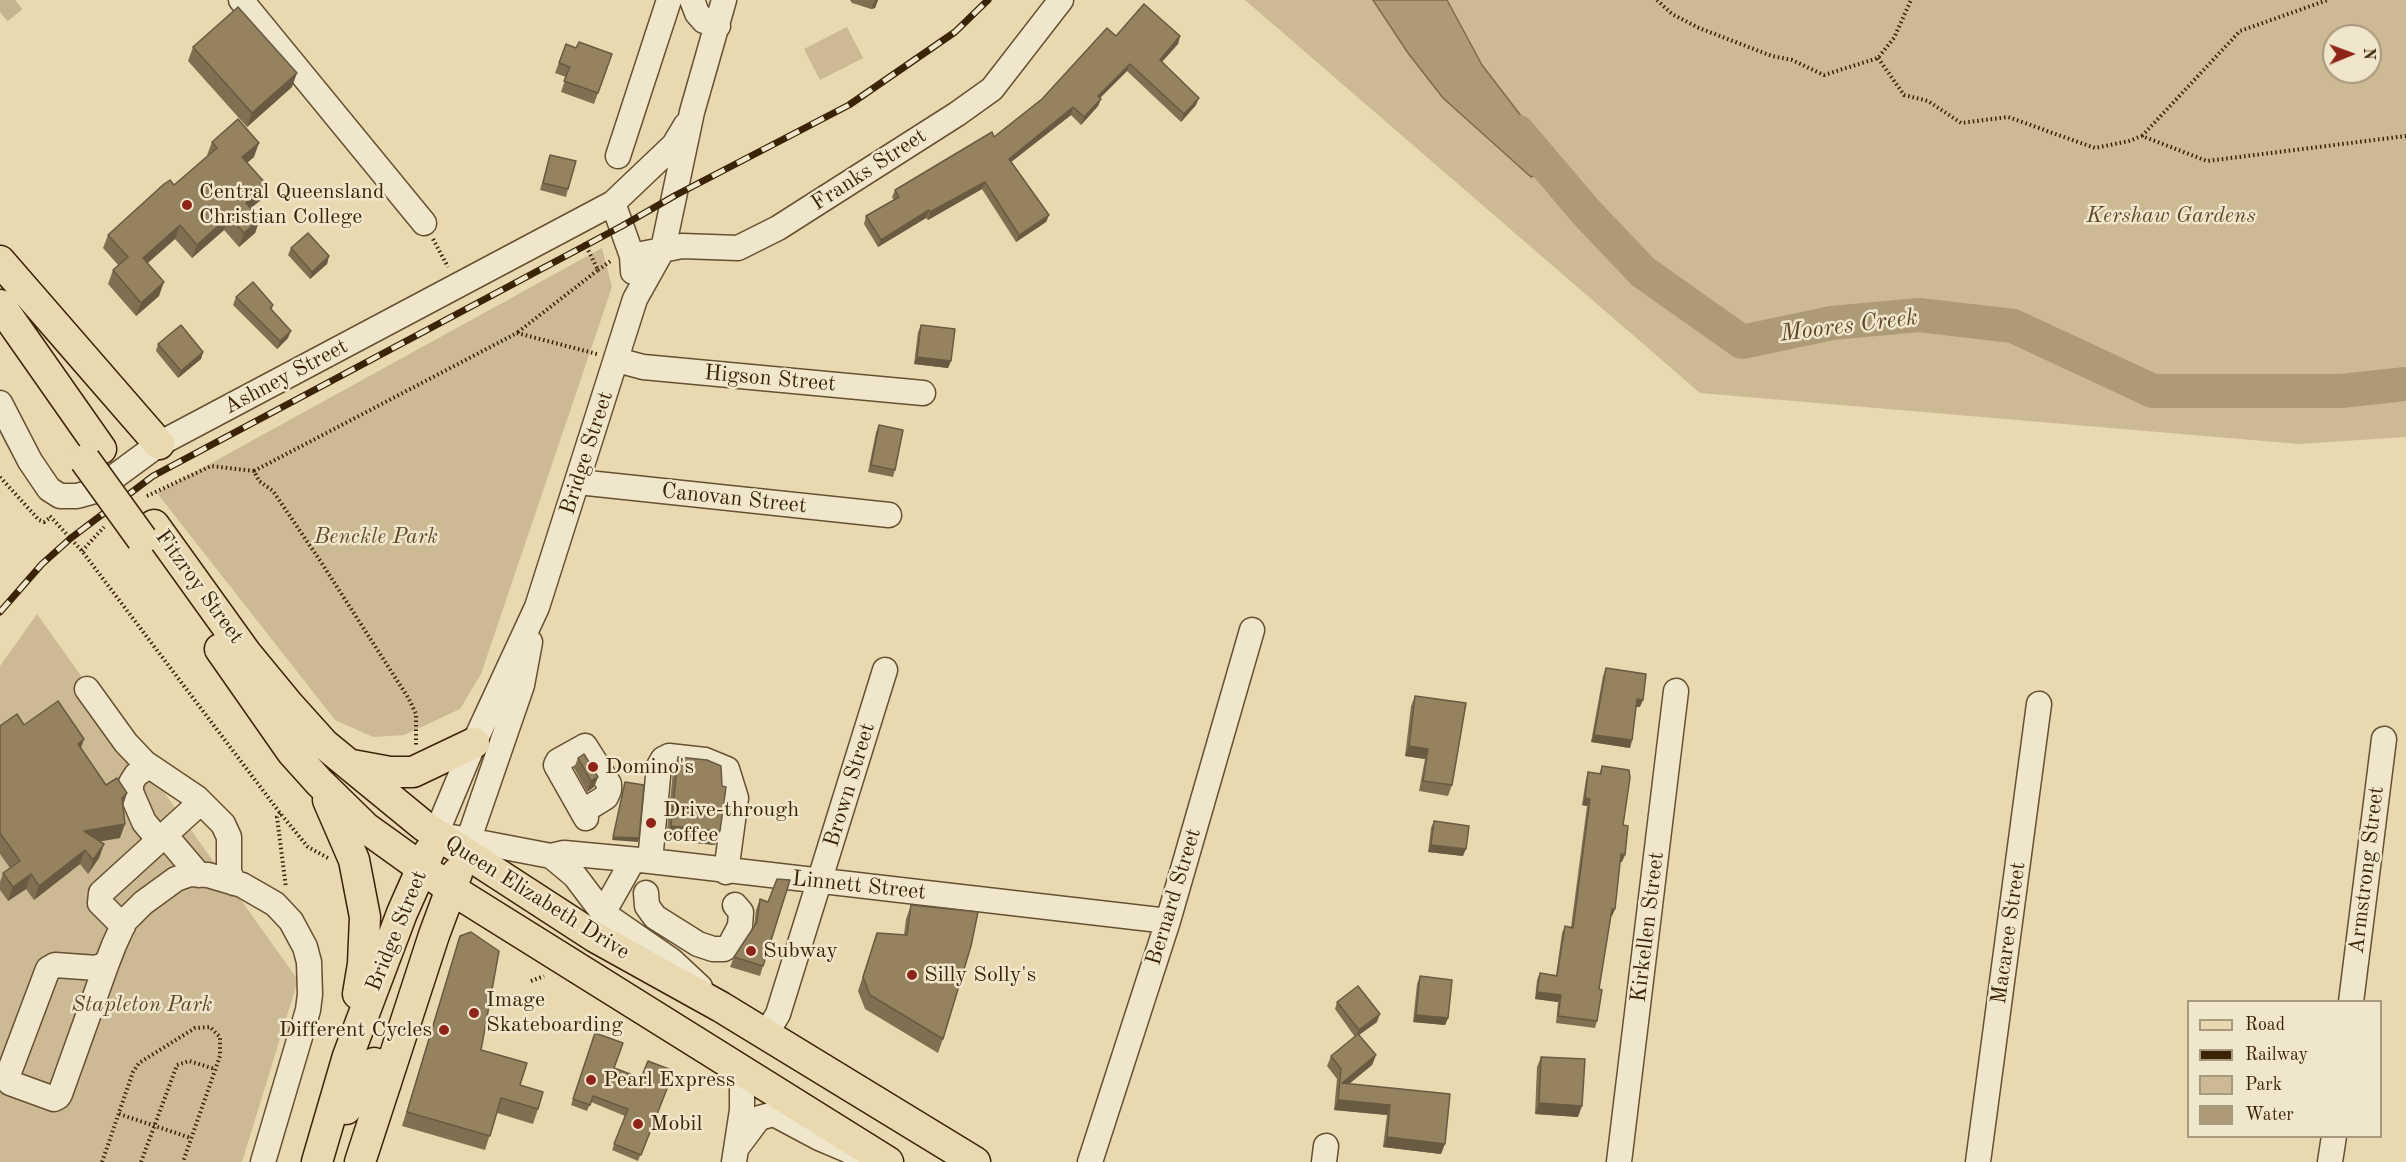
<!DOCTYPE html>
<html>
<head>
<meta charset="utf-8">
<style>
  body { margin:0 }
  #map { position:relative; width:2406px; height:1162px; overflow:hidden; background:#e8d9b1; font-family:"Old Standard TT",serif }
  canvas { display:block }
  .legend { position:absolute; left:2187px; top:1000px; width:195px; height:138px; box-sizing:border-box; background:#f0e6cc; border:2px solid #a8987c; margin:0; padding:8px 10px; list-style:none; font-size:18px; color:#3b2305 }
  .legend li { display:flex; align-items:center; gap:12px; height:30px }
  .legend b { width:30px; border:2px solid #a8987c }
  .north { position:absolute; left:2322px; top:24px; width:60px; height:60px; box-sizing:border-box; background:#f0e6cc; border:2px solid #a8987c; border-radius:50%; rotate:89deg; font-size:16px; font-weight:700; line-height:24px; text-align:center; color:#3b2305 }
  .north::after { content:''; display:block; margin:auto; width:21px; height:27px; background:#8f2418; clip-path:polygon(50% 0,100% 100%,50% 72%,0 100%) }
</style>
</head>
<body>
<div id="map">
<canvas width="2406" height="1162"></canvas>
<ul class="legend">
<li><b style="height:8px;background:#e8d9b1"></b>Road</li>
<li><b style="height:8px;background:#3b2305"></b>Railway</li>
<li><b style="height:16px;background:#cbba94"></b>Park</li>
<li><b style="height:16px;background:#ad9b77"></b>Water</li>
</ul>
<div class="north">N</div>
</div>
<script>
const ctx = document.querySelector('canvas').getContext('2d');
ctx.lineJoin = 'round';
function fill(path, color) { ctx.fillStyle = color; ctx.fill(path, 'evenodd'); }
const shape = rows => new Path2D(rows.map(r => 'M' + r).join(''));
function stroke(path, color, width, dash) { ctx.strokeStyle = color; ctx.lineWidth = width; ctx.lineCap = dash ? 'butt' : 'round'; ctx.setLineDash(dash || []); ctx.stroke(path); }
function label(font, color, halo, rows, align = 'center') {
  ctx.font = font + ' "Old Standard TT",serif'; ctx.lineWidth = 5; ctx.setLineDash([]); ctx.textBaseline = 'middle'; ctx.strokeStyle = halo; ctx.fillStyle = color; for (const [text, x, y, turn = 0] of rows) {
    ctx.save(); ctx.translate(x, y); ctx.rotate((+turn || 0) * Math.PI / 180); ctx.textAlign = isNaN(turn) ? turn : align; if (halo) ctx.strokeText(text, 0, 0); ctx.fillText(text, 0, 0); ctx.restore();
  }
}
fill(shape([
  [1245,0,2406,0,2406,437,2299,444,1700,393],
  [2334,36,2370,36,2370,72,2334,72],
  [847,27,863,58,820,80,804,49],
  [602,248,612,287,481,674,460,709,404,735,373,737,335,720,157,493],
  [37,614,298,980,242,1162,0,1162,0,666]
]), '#cbba94');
const water = shape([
  [1373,0,1447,0,1482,65,1558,164,1531,177,1443,98,1408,53,1373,0]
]);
fill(water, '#ad9b77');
stroke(water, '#7f6b49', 1.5);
stroke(shape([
  [1518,132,1586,212,1643,272,1742,342,1832,323,1919,315,2013,326,2153,391,2341,391,2406,384]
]), '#ad9b77', 34);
stroke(shape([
  [0,12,15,0]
]), '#c5b58f', 24, [24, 12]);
const minor = shape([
  [241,0,424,223],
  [692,0,697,13,704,21,718,26],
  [618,156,669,0],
  [613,203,632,256,633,272],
  [632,256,682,246,738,248,778,228,957,114,992,89,1061,0],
  [617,360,643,367,923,393],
  [0,403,30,461,49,489,60,496,77,496,95,491,159,444,613,203,674,145,686,125],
  [578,482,889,515],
  [87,689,126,743,145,763,197,798,223,824,229,837,229,872,234,883],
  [585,746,609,784,609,790,606,797,585,810,586,818,556,765,558,761,585,746],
  [149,766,136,775,131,783,131,792,144,822,159,840],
  [165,835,199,875],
  [464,853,522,685,530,642],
  [551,856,564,853,650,861,1168,921],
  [650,861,659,766,663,759,669,756,705,760,727,769,736,798,726,872],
  [646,893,647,906,655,917,698,944,713,949,724,949,730,945,740,926,741,912,735,905],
  [603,913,633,860],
  [123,926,100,903,101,893,201,802],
  [107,963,97,968,55,965,48,969,8,1075,10,1083,54,1099,58,1097,60,1094,107,963,114,945,125,921,143,903,176,879,190,874,208,875,242,885,275,904,291,921,305,947,309,962,310,994,308,1010,263,1162],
  [700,987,671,960,603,913,575,876,551,856,436,834,474,743,537,607,635,299,663,249,692,112,724,0],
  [2351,1002,2384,739],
  [765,1036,778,1014,885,670],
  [738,1146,759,1118,774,1114,819,1138,859,1155],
  [734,1162,742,1110,742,1086,738,1068],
  [1090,1162,1168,921,1252,630],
  [1324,1162,1326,1146],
  [1619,1162,1676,691],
  [1978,1162,2039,704],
  [2330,1162,2334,1136]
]);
const major = shape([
  [0,261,159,444],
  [0,305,101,449],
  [154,525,246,653,288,704,324,744,424,826,595,937,721,1007,975,1162],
  [220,649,292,752,319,782,366,828,451,889,888,1162],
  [352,765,390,772,413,772,474,743],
  [328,800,354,860,365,917,363,964,358,994],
  [346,1109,368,1067,374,1063,379,1065,386,1083],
  [317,1162,348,1056,402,913,429,852],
  [360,1162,434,935,457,873]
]);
stroke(minor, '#665030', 27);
stroke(major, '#3b2305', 33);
stroke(shape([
  [1657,0,1672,14,1699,28,1772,56,1792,60,1824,75,1878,58,1894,38,1911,0],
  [1878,58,1904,95,1928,101,1961,123,2008,117,2095,148,2129,141,2142,136,2207,161,2406,136],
  [2142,136,2240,31,2328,0],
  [433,239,448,267],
  [598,270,612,260],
  [518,332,598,270,584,242],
  [254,471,517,333,597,354],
  [0,477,39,520,44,522,51,517],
  [147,496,211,466,254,471,259,481,273,491,321,562,409,699,416,714,416,745],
  [50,516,82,551,280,813,308,847,328,858],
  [82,551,104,527],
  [280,813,277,817,286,888],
  [531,981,544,976],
  [119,1114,191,1138],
  [102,1162,133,1072,139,1063,195,1028,210,1027,220,1037,220,1056,183,1162],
  [141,1162,177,1065,189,1061,215,1069]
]), '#3b2305', 4, [1.5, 3]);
stroke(minor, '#f0e6cc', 24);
stroke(major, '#e8d9b1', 30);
const rail = shape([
  [0,612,42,564,71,538,153,476,622,226,676,195,849,105,955,32,988,0]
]);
stroke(rail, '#3b2305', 7);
stroke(rail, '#f0e6cc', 4.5, [14]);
const majorBridge = shape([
  [85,460,142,539]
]);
stroke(majorBridge, '#3b2305', 33, []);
stroke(majorBridge, '#e8d9b1', 30);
fill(shape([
  [850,0,878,0,875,8,871,9,852,3],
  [1116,36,1180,36,1178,44,1162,62,1196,105,1181,122,1127,71,1100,98,1101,99,1098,106,1081,125,1071,115,1011,162,1049,215,1046,222,1016,242,982,189,928,220,926,218,878,247,864,224,866,216,894,200,892,197,895,190,994,137,1042,99],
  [566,44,576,48,612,54,594,104,561,92,566,77,555,73],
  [193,47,292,87,247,127,188,61],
  [212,142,254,157,247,163,267,185,262,199,251,208,260,219,255,233,239,247,224,230,192,258,175,239,148,263,159,296,136,316,108,284,113,270,119,266,103,248,108,235,174,185,208,156,207,155],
  [550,155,568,189,566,197,540,190],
  [291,248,329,256,327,264,310,279,288,255],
  [236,297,273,305,272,309,288,338,277,349,233,305],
  [921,325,951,361,948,368,914,364,918,332],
  [158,344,203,352,201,359,178,378,156,351],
  [879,425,895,470,893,477,868,472,876,432],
  [1606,668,1640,707,1636,707,1632,740,1630,748,1591,742,1603,676],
  [1415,696,1452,785,1448,796,1419,791,1425,759,1405,756,1411,706],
  [24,725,84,739,81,748,106,785,127,793,123,806,120,838,100,841,104,844,99,858,88,874,80,864,34,900,26,889,8,901,0,890,0,882,3,873,10,868,0,854,0,726],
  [678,757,720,831,715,845,666,840,673,771],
  [578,758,598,777,594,787,587,792,574,768],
  [1602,766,1623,825,1622,862,1620,862,1615,909,1612,916,1611,916,1599,989,1597,1021,1595,1028,1556,1023,1558,1002,1535,999,1537,980,1540,973,1556,975,1562,933,1565,926,1571,927,1587,806,1582,805,1586,779,1588,772,1599,774],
  [1434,821,1463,856,1428,852,1431,828],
  [760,899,763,966,760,976,730,967,734,957,754,926,756,910],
  [911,905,943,1039,938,1053,865,1009,858,991,877,933,904,935,906,919],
  [460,936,481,1050,520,1085,538,1109,533,1124,497,1113,485,1150,402,1126],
  [1420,976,1448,1018,1445,1025,1413,1022,1417,984],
  [1337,1002,1377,1022,1359,1035,1376,1055,1372,1065,1349,1084,1450,1094,1441,1154,1383,1147,1387,1115,1334,1110,1337,1079,1327,1066,1331,1056,1355,1037,1335,1009],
  [595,1033,614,1068,641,1078,674,1071,638,1161,612,1150,625,1116,591,1102,587,1111,571,1105],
  [1541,1057,1578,1117,1535,1114,1537,1067]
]), '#807051');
fill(shape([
  [875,0,878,0,875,8,871,9],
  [1180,36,1178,44,1157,67,1160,60],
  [1130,64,1127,71,1095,103,1098,96],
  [297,73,292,87,247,127,252,113],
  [1199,98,1196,105,1181,122,1184,114],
  [1101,99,1098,106,1081,125,1084,117],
  [1073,107,1071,115,1006,166,1009,159],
  [259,143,254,157,237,171,242,157],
  [985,182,982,189,928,220,930,212],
  [267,185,262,199,241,216,246,203],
  [929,210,926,218,878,247,881,240],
  [1049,215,1046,222,1016,242,1019,235],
  [229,216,224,230,192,258,197,245],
  [260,219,255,233,239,247,244,233],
  [180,225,175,239,138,271,143,258],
  [329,256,327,264,310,279,312,272],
  [164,282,159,296,136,316,141,303],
  [291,331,288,338,277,349,280,341],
  [203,352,201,359,178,378,181,371],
  [917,357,951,361,948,368,914,364],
  [1637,699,1643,700,1640,707,1635,706],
  [1594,735,1632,740,1630,748,1591,742],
  [84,739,79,753,78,744],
  [1409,746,1428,749,1425,759,1405,756],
  [598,777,594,787,587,792,591,781],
  [127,793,122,807,122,798],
  [1585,798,1590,799,1587,806,1582,805],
  [125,824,120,838,79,845,84,831],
  [671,826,720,831,715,845,666,840],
  [613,837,639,838,638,842,612,840],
  [104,844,99,858,88,874,93,860],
  [1431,845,1466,849,1463,856,1428,852],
  [85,850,80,864,34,900,39,886],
  [1621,854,1625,855,1622,862,1619,861],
  [31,874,26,889,8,901,13,887],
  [1612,909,1615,909,1612,916,1609,916],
  [1537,992,1561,995,1558,1002,1535,999],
  [1380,1014,1377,1022,1356,1037,1359,1030],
  [1416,1015,1448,1018,1445,1025,1413,1022],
  [1376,1055,1372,1065,1338,1093,1342,1083],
  [1338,1100,1390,1105,1387,1115,1334,1110],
  [1539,1103,1582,1106,1578,1117,1535,1114],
  [1387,1137,1445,1144,1441,1154,1383,1147]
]), '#685b42');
const building = shape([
  [1144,4,1180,36,1160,60,1199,98,1184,114,1130,64,1098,96,1101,99,1084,117,1073,107,1009,159,1049,215,1019,235,985,182,930,212,929,210,881,240,866,216,899,197,895,190,992,132,994,137,1042,99,1107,28,1116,36,1144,4],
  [238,7,297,73,252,113,193,47,238,7],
  [579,42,612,54,598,93,564,81,570,67,559,63,566,44,576,48,579,42],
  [238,119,259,143,242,157,267,185,246,203,260,219,244,233,229,216,197,245,180,225,143,258,164,282,141,303,113,270,128,257,108,235,164,184,170,180,174,185,217,148,212,142,238,119],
  [550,155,576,161,568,189,543,183,550,155],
  [308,233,329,256,312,272,291,248,308,233],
  [253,282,273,305,270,308,291,331,280,341,236,297,253,282],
  [181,325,203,352,181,371,158,344,181,325],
  [921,325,955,329,951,361,917,357,921,325],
  [879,425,903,430,895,470,871,465,879,425],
  [1606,668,1646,674,1643,700,1637,699,1632,740,1594,735,1606,668],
  [1415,696,1466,703,1452,785,1423,781,1428,749,1409,746,1415,696],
  [58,701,84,739,78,744,106,785,117,778,127,793,122,798,125,824,84,831,104,844,93,860,85,850,39,886,31,874,13,887,3,873,20,861,0,833,0,726,17,714,24,725,58,701],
  [584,754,598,777,591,781,578,758,584,754],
  [678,757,707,760,721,766,722,786,726,787,720,831,671,826,678,757],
  [1602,766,1629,770,1630,778,1623,825,1628,826,1625,855,1621,854,1615,909,1612,909,1599,989,1602,990,1597,1021,1558,1016,1561,995,1537,992,1540,973,1557,976,1565,926,1573,928,1590,799,1585,798,1588,772,1601,774,1602,766],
  [625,782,644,785,639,838,613,837,625,782],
  [1434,821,1469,826,1466,849,1431,845,1434,821],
  [777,879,790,880,763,966,734,957,757,922,760,899,768,902,777,879],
  [911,905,978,912,971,946,943,1039,870,995,863,977,877,933,907,935,911,905],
  [471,932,499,951,481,1050,527,1063,520,1085,543,1092,538,1109,501,1098,490,1136,407,1112,460,936,471,932],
  [1420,976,1452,980,1448,1018,1416,1015,1420,976],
  [1358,986,1380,1014,1359,1030,1337,1002,1358,986],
  [595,1033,623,1043,614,1068,641,1078,648,1061,674,1071,641,1155,614,1144,628,1109,593,1096,590,1105,573,1099,595,1033],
  [1358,1034,1376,1055,1342,1083,1450,1094,1445,1144,1387,1137,1390,1105,1338,1100,1341,1069,1331,1056,1358,1034],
  [1541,1057,1585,1059,1582,1106,1539,1103,1541,1057]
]);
fill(building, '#95825e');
stroke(building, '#685b42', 1.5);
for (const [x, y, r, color] of [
  [187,205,6,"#8f2418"],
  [593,767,6,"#8f2418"],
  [651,823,6,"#8f2418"],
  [751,951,6,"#8f2418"],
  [912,975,6,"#8f2418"],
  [474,1013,6,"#8f2418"],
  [444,1030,6,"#8f2418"],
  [591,1080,6,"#8f2418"],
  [638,1124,6,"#8f2418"]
]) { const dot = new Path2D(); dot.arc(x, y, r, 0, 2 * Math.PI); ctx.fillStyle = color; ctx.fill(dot); stroke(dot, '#f0e6cc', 2); }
label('22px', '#3b2305', '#f0e6cc', [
  ["Franks Street",869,170,-33],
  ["Ashney Street",286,377,-28],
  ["Higson Street",770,379,5],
  ["Bridge Street",587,453,-72],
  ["Canovan Street",734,499,6],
  ["Fitzroy Street",199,587,54],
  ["Brown Street",850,785,-73],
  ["Armstrong Street",2367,870,-83],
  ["Linnett Street",859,886,6],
  ["Bernard Street",1174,897,-73],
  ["Queen Elizabeth Drive",537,898,32],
  ["Kirkellen Street",1648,927,-83],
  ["Bridge Street",397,931,-68],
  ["Macaree Street",2009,933,-82]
]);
label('22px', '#3b2305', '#f0e6cc', [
  ["Central Queensland",199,192],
  ["Christian College",199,217],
  ["Domino's",605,767],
  ["Drive-through",663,810],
  ["coffee",663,835],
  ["Subway",763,951],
  ["Silly Solly's",924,975],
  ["Image",486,1000],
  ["Skateboarding",486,1025],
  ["Different Cycles",432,1030,"right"],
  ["Pearl Express",603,1080],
  ["Mobil",650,1124]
], 'left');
label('italic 22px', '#5f4929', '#f0e6cc', [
  ["Kershaw Gardens",2171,216],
  ["Benckle Park",376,537],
  ["Stapleton Park",142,1005]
]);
label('italic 24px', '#5d4727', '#f0e6cc', [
  ["Moores Creek",1849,326,-7]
]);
</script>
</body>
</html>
